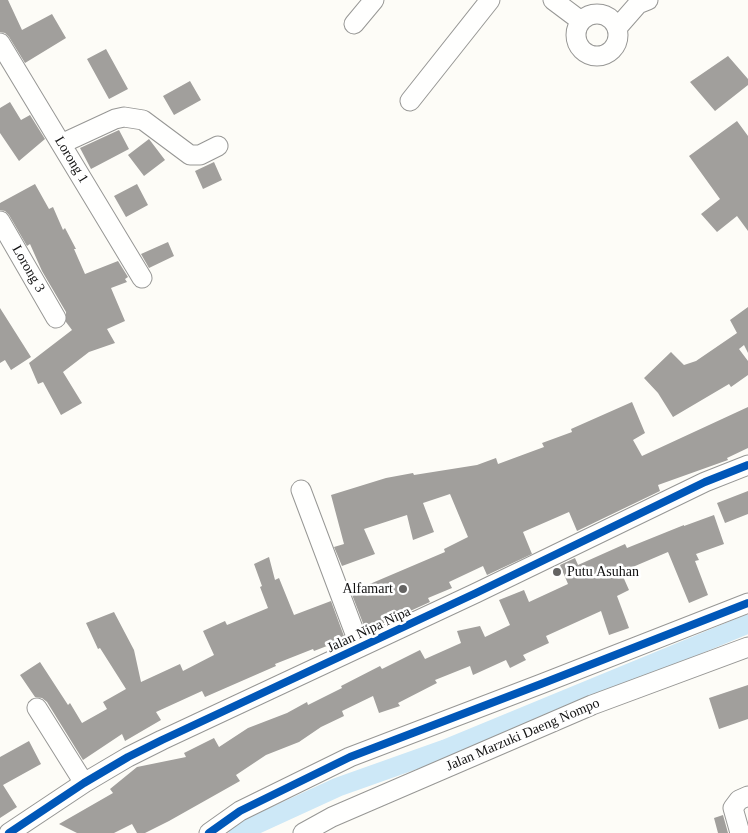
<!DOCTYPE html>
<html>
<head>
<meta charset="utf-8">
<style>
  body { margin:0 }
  canvas { display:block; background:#fdfcf7 }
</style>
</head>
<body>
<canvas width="748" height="833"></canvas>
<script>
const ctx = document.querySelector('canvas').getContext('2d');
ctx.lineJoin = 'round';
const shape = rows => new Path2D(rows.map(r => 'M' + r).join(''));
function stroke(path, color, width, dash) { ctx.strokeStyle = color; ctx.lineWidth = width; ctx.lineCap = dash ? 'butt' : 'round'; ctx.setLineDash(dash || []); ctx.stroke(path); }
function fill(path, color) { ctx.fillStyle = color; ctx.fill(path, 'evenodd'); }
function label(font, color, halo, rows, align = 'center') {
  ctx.font = font + ' Georgia,serif'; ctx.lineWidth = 5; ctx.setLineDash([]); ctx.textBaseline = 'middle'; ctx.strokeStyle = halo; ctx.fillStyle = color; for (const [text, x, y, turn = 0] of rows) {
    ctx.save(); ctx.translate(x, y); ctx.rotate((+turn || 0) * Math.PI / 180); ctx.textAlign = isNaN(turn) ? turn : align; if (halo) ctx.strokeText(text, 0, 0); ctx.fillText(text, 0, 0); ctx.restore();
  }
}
stroke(shape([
  [238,833,338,787,445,749,748,624]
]), '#cde8f7', 19);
fill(shape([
  [0,0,8,0,22,30,52,14,66,38,25,63,9,37,5,33,0,32],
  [106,49,128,89,109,99,87,59],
  [728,56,748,79,748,85,715,111,690,82],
  [190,81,201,100,174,115,163,96],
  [10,102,21,120,30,115,45,139,19,161,0,133,0,108],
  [737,121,748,136,748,231,737,216,717,232,701,214,720,199,689,156],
  [119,130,129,149,91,169,80,148],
  [149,139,165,160,144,176,128,155],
  [214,162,222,180,203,189,195,171],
  [35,184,49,209,53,207,63,230,65,228,76,249,74,249,85,274,118,261,128,277,125,279,127,282,111,288,125,321,107,329,115,343,89,352,63,372,82,403,61,415,43,382,38,384,29,363,72,330,66,322,66,312,42,271,30,244,27,246,9,215,5,211,0,210,0,203],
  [137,184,148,205,126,217,114,196],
  [168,242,174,256,149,268,141,254],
  [748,307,748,353,744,345,739,349,748,361,748,375,731,387,729,384,673,417,658,393,644,378,671,352,684,365,696,361,737,333,730,320],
  [0,308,31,357,11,370,5,360,0,363],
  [632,402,645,433,633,440,642,456,748,407,748,448,727,458,728,460,658,485,660,491,577,531,569,512,523,532,532,554,487,575,483,566,449,582,452,588,428,598,430,602,366,631,351,592,445,552,444,549,468,537,450,494,423,503,434,532,413,540,407,515,364,529,375,554,342,566,334,547,344,544,331,495,386,478,413,473,414,475,477,465,496,458,498,464,544,447,542,443,572,432,571,429],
  [748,491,748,514,725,523,717,503],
  [714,515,724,544,696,554,699,560,695,561,708,595,689,603,668,552,621,572,629,590,617,596,629,628,609,635,601,611,546,636,549,643,523,655,526,660,510,668,506,660,473,675,470,666,435,680,437,683,398,703,400,706,379,713,373,696,342,711,344,716,321,727,299,742,266,755,236,775,240,781,169,821,145,833,137,833,132,824,114,833,77,833,59,824,113,793,110,789,137,767,186,757,184,753,214,738,219,747,248,728,287,713,307,702,308,705,342,688,341,686,380,666,382,669,420,650,425,659,461,643,457,631,480,626,485,637,510,625,499,600,524,590,529,602,568,584,560,565,575,558,578,565,625,544,627,548,684,525,684,526],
  [269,557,275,580,279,578,294,615,331,601,345,639,314,651,313,649,275,664,276,666,205,697,202,691,156,712,161,720,125,741,122,734,83,760,47,702,42,698,35,697,20,675,40,662,68,705,70,703,82,723,107,709,103,702,126,689,100,648,98,649,86,623,114,612,134,650,141,682,180,664,183,671,214,655,203,631,225,621,227,625,268,608,260,587,262,586,254,564],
  [748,685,748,719,719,729,709,698],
  [29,741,41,764,3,785,17,807,0,818,0,757],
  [723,815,728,833,718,833,714,818]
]), '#a19f9c');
const minor = shape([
  [553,0,581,21],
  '576 35a21 21 0 1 1 42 0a21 21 0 1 1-42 0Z',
  [354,24,374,0],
  [617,28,638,4,648,0],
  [0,43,142,278],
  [410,101,490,0],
  [61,144,115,119,124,117,143,120,190,155,200,155,218,146],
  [0,221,56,318],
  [301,490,360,647],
  [37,708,84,783],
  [9,833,84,783,128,757,162,740,476,593,705,482,748,465],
  [209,833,240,811,350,757,541,684,748,603],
  [303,833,332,817,592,705,748,647],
  [740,833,733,808,739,800,748,796]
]);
stroke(minor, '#979795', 21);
stroke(minor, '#fffffe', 19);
stroke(shape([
  [9,833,84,783,128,757,162,740,476,593,705,482,748,465],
  [209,833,240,811,350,757,541,684,748,603]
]), '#0057b8', 8);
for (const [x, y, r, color] of [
  [557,572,5,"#646362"],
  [403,589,5,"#646362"]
]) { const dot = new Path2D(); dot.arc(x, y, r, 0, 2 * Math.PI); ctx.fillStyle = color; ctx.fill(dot); stroke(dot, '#fff', 2); }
label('14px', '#111', '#fff', [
  ["Lorong 1",71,160,59],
  ["Lorong 3",28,269,60],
  ["Jalan Nipa Nipa",369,630,-25],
  ["Jalan Marzuki Daeng Nompo",523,735,-23]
]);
label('14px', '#111', '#fff', [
  ["Putu Asuhan",567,572],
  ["Alfamart",393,589,"right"]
], 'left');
</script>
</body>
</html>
